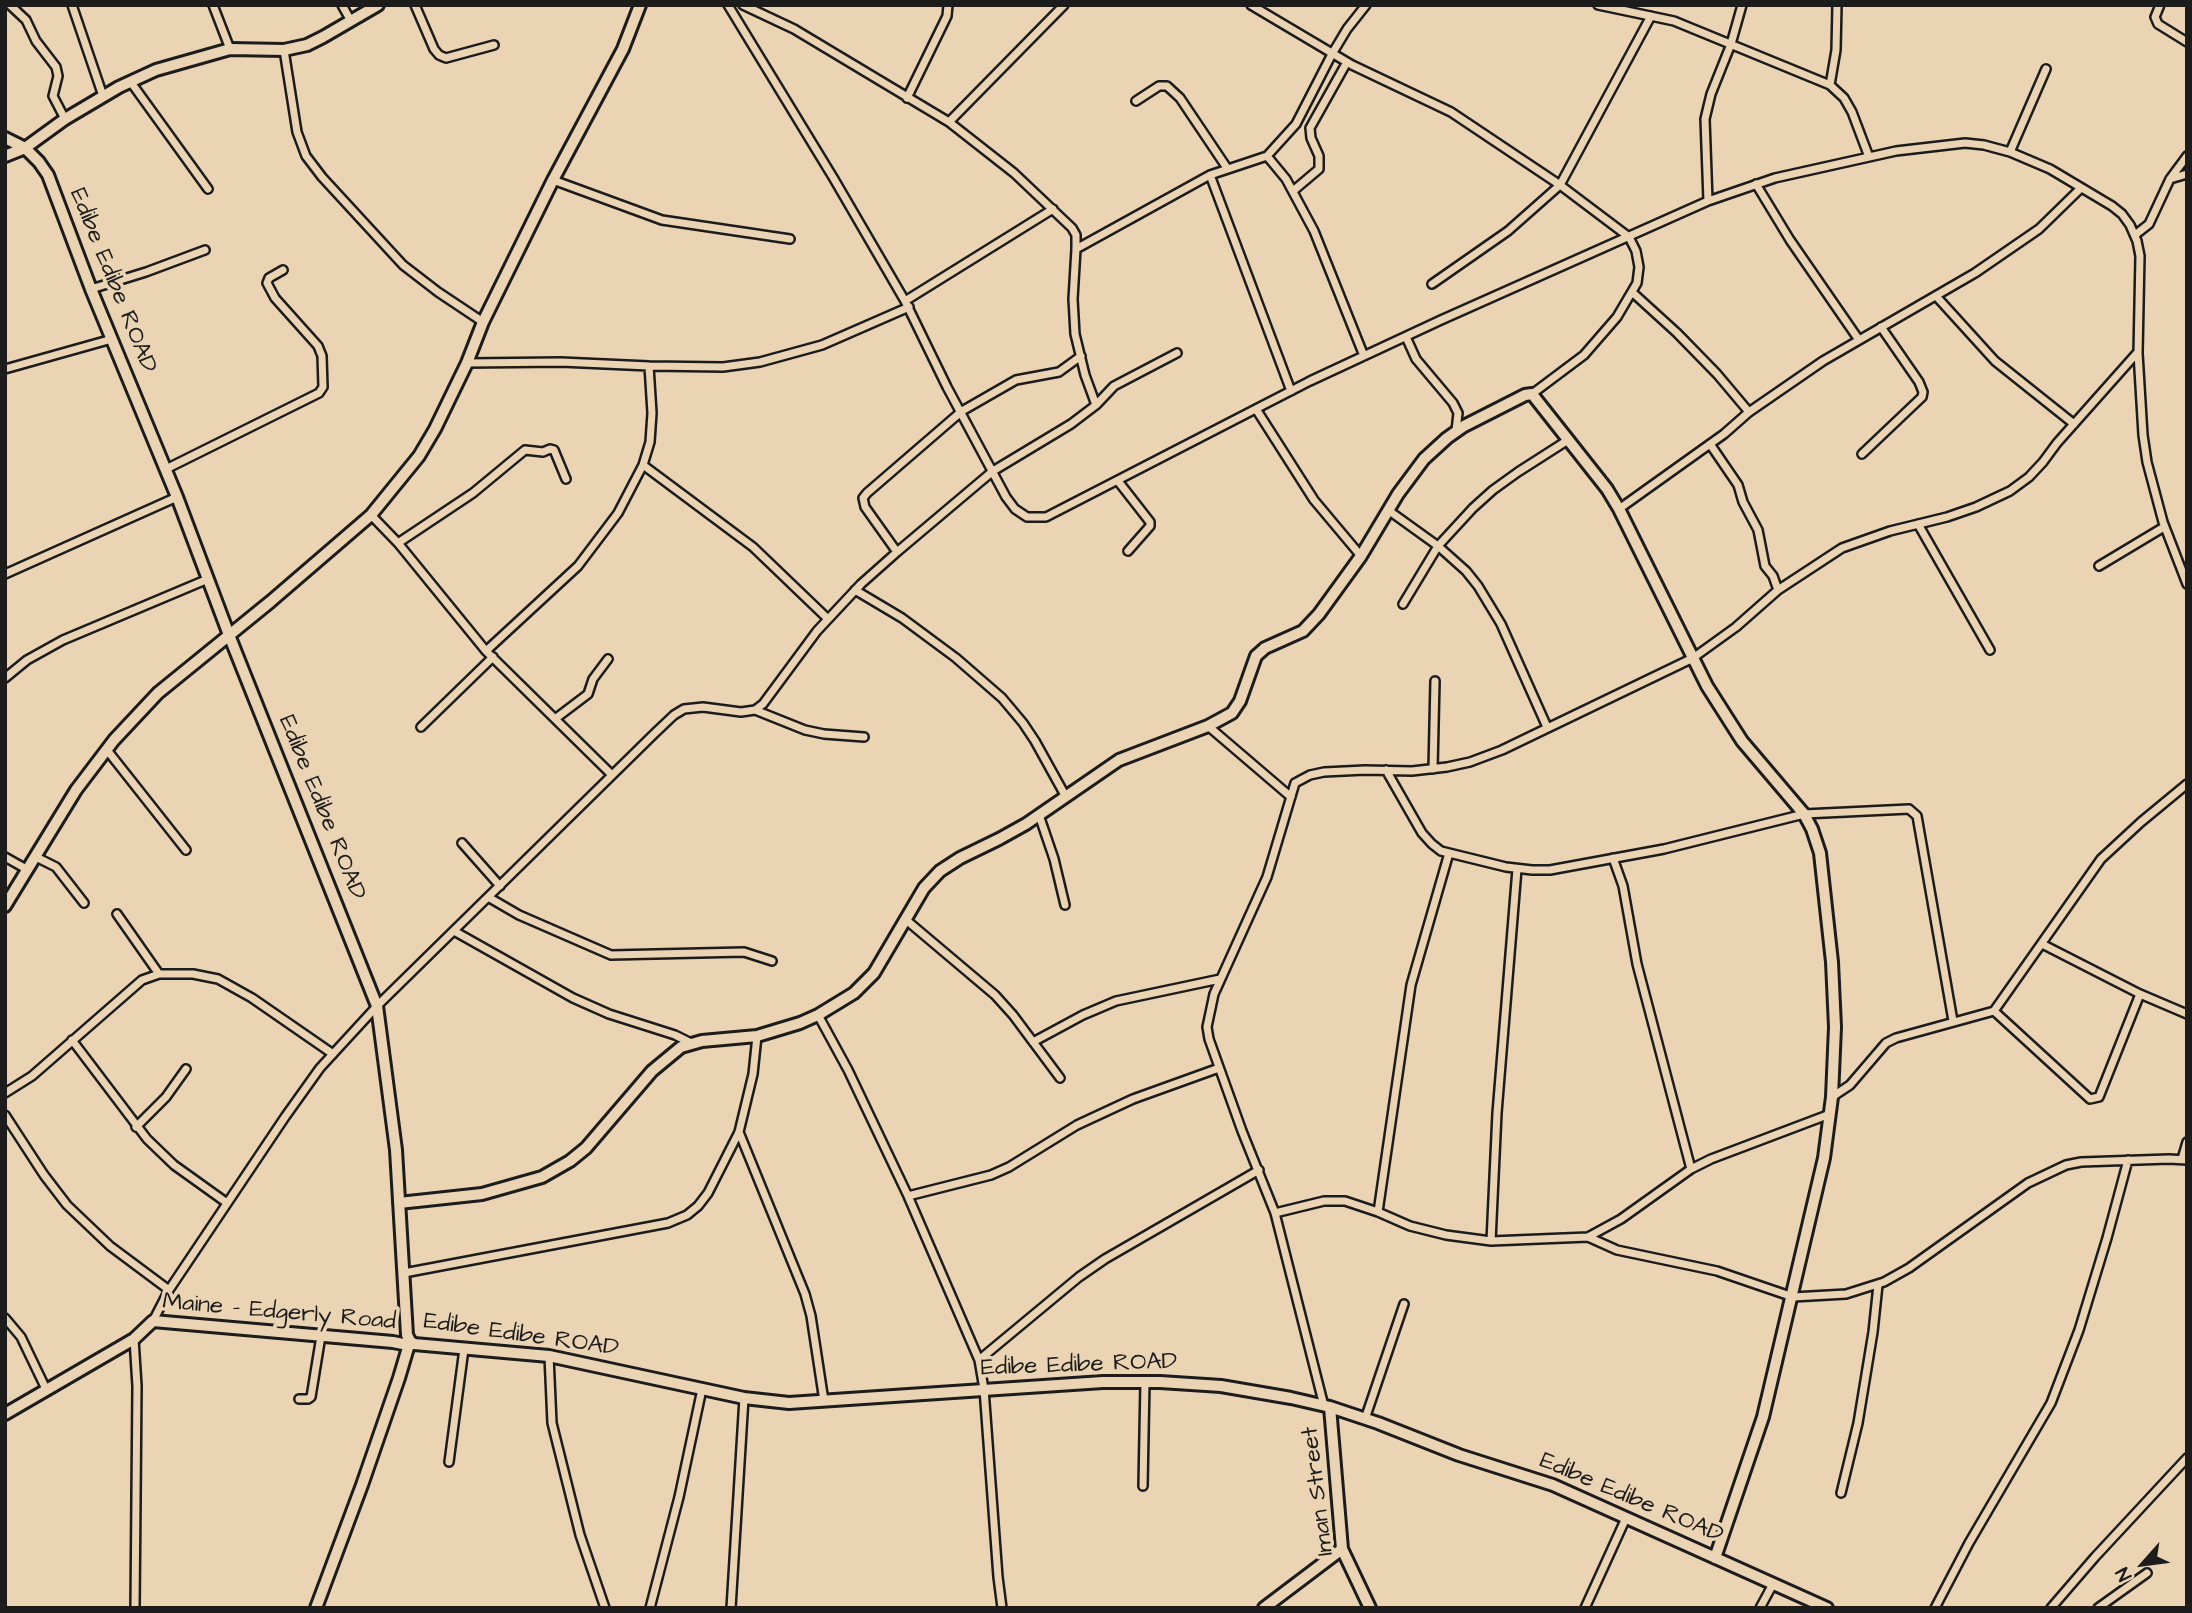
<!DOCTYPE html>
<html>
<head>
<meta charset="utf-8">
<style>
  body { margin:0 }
  #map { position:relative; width:2192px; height:1613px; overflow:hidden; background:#ead4b3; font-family:"Architects Daughter",sans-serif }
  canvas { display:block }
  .frame { position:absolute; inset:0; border:7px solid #1c1c1c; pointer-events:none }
  .north { position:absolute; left:2108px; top:1529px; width:70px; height:70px; -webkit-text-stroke:5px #ead4b3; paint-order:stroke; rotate:242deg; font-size:19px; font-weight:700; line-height:28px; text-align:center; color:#1c1c1c }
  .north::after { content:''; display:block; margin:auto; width:24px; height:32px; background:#1c1c1c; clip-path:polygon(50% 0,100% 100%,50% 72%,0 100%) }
</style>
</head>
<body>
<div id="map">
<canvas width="2192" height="1613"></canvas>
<div class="frame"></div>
<div class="north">N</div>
</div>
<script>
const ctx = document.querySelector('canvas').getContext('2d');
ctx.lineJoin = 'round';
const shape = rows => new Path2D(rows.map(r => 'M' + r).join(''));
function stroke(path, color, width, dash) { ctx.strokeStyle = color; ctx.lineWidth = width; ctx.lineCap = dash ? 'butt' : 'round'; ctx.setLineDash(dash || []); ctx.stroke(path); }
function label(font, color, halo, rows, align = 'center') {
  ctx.font = font + ' "Architects Daughter",sans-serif'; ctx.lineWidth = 7; ctx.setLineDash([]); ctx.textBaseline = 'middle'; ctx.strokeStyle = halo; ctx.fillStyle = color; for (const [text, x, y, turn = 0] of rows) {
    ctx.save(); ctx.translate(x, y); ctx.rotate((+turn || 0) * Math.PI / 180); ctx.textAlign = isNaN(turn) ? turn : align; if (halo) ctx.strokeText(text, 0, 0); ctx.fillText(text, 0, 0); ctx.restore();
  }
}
const street = shape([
  [10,5,26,20,36,41,56,67,58,76,53,96,65,119],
  [72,5,103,96],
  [213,5,230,49],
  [342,5,351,21],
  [415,5,434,49,439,55,446,58,494,45],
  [728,5,834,179,905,301,947,387,1006,497,1015,509,1027,517,1046,517,1310,381,1441,320,1708,201,1775,178,1896,151,1965,143,1984,145,2010,152,2050,169,2112,206,2122,214,2130,225,2137,241,2140,256,2138,353,2143,435,2147,462,2163,522,2187,584],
  [743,5,794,29,949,122,1014,173,1072,228,1076,235,1076,249,1073,299,1075,334,1085,375,1096,405],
  [1251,5,1352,65,1451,112,1560,185,1629,237,1636,251,1639,267,1637,283,1617,317,1584,355,1532,394],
  [1598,5,1674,21,1830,85,1844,98,1852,112,1869,157],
  [2160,5,2155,17,2158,24,2187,42],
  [284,50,297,132,306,156,322,177,403,265,438,292,483,322],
  [130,81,208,189],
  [1830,85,1836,50,1837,5],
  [907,98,947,16,948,5],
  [1136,101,1159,86,1167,86,1180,98,1227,168],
  [949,122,1064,5],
  [2010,152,2046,69],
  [1267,156,1286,179,1314,231,1364,356],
  [1210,175,1291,391],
  [2170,179,2187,174],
  [553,180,662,220,790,239],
  [1756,184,1790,240,1859,340],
  [1293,191,1319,169,1319,156,1311,138,1310,128,1347,62],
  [1708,201,1705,119,1711,94,1731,44,1742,5],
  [2135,235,2149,224,2170,179,2187,156],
  [1076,249,1210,175,1267,156,1296,124,1332,54,1347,29,1366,5],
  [1432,284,1508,231,1560,185,1651,16],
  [91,289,146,272,205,250],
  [1632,292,1677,333,1717,374,1749,412],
  [1936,296,1995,361,2074,424],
  [905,301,1053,209],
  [1406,337,1416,359,1453,403,1458,413,1456,431],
  [467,363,561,362,649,366,723,367,760,362,822,345,909,307],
  [5,369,112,339],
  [1256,409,1314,500,1361,556],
  [1710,444,1738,485,1743,502,1758,530,1765,566,1773,576,1778,590],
  [1862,454,1922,397,1923,392,1919,382,1881,327],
  [643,465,753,547,828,619],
  [166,469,319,393,323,387,322,356,318,346,275,298,267,283,269,278,283,270],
  [1118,481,1150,522,1150,526,1128,551],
  [1619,509,1724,434,1749,412,1823,361,1975,273,2039,229,2081,188],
  [1388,510,1438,546,1466,571,1478,586,1501,624,1547,727],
  [371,515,398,543,486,651,612,775],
  [1918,524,1990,650],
  [398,543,473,493,525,450,543,452,550,449,554,450,566,479],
  [897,552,865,507,863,498,867,493,962,411,1016,380,1059,372,1081,356],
  [2099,566,2164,527],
  [5,574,177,497],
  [855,590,902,618,956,658,1002,698,1023,723,1035,741,1066,797],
  [1403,604,1438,546,1473,508,1493,490,1518,472,1568,440],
  [486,651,578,566,618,513,643,465,650,442,652,413,649,366],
  [5,678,27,660,63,640,208,579],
  [755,710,805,730,824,734,864,737],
  [555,719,588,694,593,679,608,659],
  [1208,726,1291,797],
  [421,727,493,657],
  [107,750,186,850],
  [1433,769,1435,681],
  [1386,770,1422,833,1432,844,1441,851,1506,867,1532,870,1550,870,1664,849,1804,814,1909,809,1917,816,1953,1021],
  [1039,815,1054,859,1065,905],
  [462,843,500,886],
  [5,857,28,870],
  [36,857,56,867,84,903],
  [1613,858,1623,886,1637,964,1691,1169],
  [488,897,519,915,611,955,744,952,772,961],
  [117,914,159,974],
  [905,919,995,995,1013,1015,1060,1078],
  [454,931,573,998,609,1014,675,1035,691,1043],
  [2042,944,2140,994,2187,1014],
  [1994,1011,2090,1099,2099,1097,2140,994],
  [818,1015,848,1070,908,1196,979,1360,984,1389,998,1577,1002,1608],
  [72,1040,147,1139,174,1165,227,1203],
  [1033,1042,1083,1015,1116,1001,1220,979],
  [5,1093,32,1076,142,980,159,974,193,974,218,979,252,998,333,1054],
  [1832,1097,1850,1085,1886,1043,1896,1038,1994,1011,2101,859,2141,822,2187,784],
  [5,1115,44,1175,67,1205,110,1246,169,1290],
  [136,1127,166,1097,186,1069],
  [739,1132,805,1294,811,1316,824,1401],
  [2182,1159,2187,1142],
  [908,1196,991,1175,1009,1167,1077,1125,1133,1099,1219,1068],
  [1378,1212,1411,985,1449,853],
  [1275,1213,1324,1201,1345,1201,1378,1212,1410,1226,1446,1235,1491,1241,1588,1237,1621,1219,1691,1169,1711,1159,1830,1114],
  [1588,1237,1617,1250,1717,1271,1793,1297,1846,1294,1884,1282,1909,1268,2028,1183,2066,1165,2081,1162,2169,1159,2187,1160],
  [1491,1241,1497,1113,1517,869],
  [404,1273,668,1223,687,1215,698,1206,708,1193,739,1132,753,1074,757,1036],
  [5,1318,21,1337,46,1389],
  [153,1321,169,1290,285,1117,320,1068,377,1006,655,733,674,715,684,709,703,707,741,712,755,710,763,704,817,631,861,584,897,552,993,471,1071,424,1096,405,1114,386,1177,353],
  [134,1339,137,1386,135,1608],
  [549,1356,552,1423,580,1535,605,1608],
  [979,1360,1079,1277,1105,1259,1259,1170],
  [299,1399,308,1399,311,1397,321,1336],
  [1324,1406,1275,1213,1242,1131,1209,1039,1207,1027,1214,994,1267,877,1295,783,1310,775,1324,772,1365,770,1412,771,1447,767,1470,762,1502,750,1693,658,1736,627,1778,590,1842,548,1890,531,1947,517,1976,507,2010,491,2029,477,2043,462,2057,443,2137,353],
  [1365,1419,1404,1304],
  [449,1462,464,1349],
  [1143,1486,1145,1382],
  [1841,1493,1858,1423,1873,1332,1878,1285],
  [650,1608,679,1497,702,1389],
  [731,1608,744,1398],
  [1585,1608,1626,1518],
  [1760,1608,1773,1584],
  [1935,1608,1969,1543,2051,1403,2079,1330,2107,1238,2128,1160],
  [2051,1608,2095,1557,2187,1458],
  [2098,1608,2147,1573]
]);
const secondary = shape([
  [5,138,25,148,39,162,48,175,91,289,177,497,229,635,377,1006,396,1150,407,1335,410,1341,414,1344,549,1356,744,1398,789,1403,1103,1382,1160,1382,1221,1386,1291,1398,1330,1407,1378,1423,1459,1455,1553,1485,1827,1608],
  [5,156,25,148,65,119,119,87,156,70,230,49,284,50,307,45,323,37,378,5],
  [5,906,76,790,114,740,158,693,270,602,371,515,419,456,435,429,467,363,483,322,553,180,623,49,640,5],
  [399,1203,482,1194,542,1177,570,1161,586,1148,652,1071,681,1047,702,1041,757,1036,800,1023,818,1015,854,993,874,973,924,888,940,871,960,858,999,839,1026,824,1119,760,1208,726,1232,713,1240,701,1256,656,1265,648,1303,631,1319,614,1361,556,1398,494,1424,459,1447,438,1464,426,1525,395,1532,394,1607,489,1619,509,1707,686,1742,741,1804,814,1812,829,1820,853,1832,962,1835,1027,1832,1097,1824,1158,1763,1417,1715,1558],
  [1330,1407,1342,1549,1370,1608],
  [5,1414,134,1339,153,1321,393,1342,408,1345],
  [316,1608,362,1485,399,1378,410,1341],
  [1264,1608,1342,1549]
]);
stroke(street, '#1c1c1c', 12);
stroke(secondary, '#1c1c1c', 16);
stroke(street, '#ead4b3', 7);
stroke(secondary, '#ead4b3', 10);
label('24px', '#1c1c1c', '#ead4b3', [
  ["Edibe Edibe ROAD",112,281,68],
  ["Edibe Edibe ROAD",321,808,68],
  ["Maine - Edgerly Road",279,1313,5],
  ["Edibe Edibe ROAD",521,1336,8],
  ["Edibe Edibe ROAD",1079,1366,-2],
  ["Iman Street",1319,1491,-97],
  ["Edibe Edibe ROAD",1631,1499,23]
]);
</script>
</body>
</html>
